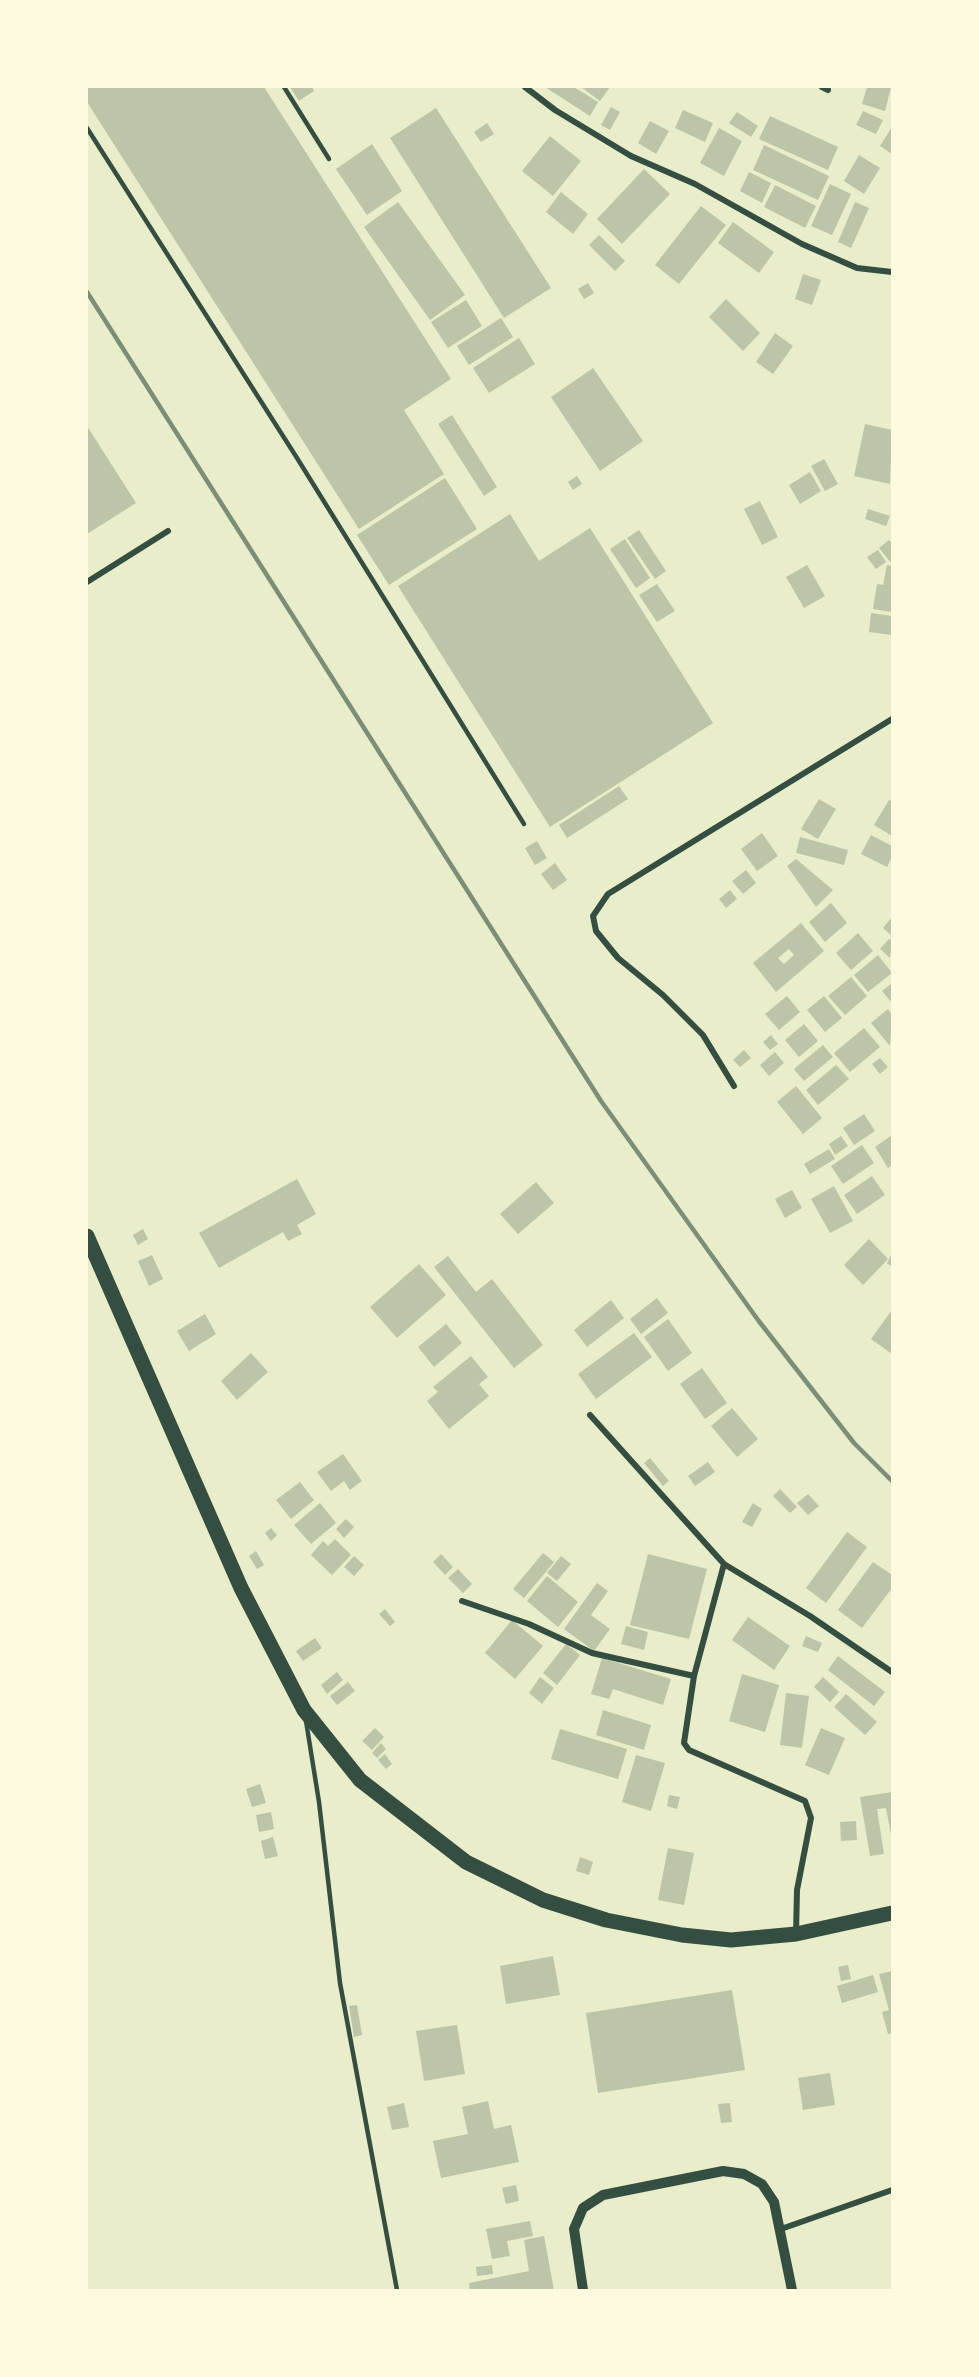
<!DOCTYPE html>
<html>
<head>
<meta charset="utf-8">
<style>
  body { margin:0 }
  #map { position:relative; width:979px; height:2377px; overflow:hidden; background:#e9edc9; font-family:"Source Sans 3",sans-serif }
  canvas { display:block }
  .frame { position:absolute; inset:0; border:88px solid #fefae0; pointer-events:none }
</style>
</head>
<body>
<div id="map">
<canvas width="979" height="2377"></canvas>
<div class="frame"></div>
</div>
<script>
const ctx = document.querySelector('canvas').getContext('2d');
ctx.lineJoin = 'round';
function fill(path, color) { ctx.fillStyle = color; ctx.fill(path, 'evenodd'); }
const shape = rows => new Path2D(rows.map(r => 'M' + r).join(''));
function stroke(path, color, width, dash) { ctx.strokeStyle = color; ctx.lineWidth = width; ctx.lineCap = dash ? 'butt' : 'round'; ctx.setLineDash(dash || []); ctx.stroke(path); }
fill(shape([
  [87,87,264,87,451,379,404,410,444,474,359,529,87,102],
  [290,87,312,87,314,91,299,101],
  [545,87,574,87,598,102,590,116],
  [581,87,610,87,600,101],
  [867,87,891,87,885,111,862,104],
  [611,107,620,112,610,130,601,125],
  [436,108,551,288,504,318,390,138],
  [683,110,713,123,705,142,675,128],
  [863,111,883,120,876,134,856,125],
  [737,112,758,126,751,137,729,123],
  [770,116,838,147,828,170,759,139],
  [650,121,669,131,656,154,638,143],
  [487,123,494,134,481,142,474,132],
  [892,127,892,154,880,146],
  [719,128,742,141,724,176,700,163],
  [550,136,581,161,553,196,522,171],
  [372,144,402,191,367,215,336,169],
  [764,145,829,176,818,200,753,170],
  [859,155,880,168,864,194,844,181],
  [644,169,670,194,622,244,597,219],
  [749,172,771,183,762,203,740,191],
  [830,184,851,194,832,235,811,226],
  [775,185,816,206,805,228,764,207],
  [561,192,588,214,573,234,546,212],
  [398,202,465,295,430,320,364,227],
  [855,202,869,208,851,248,838,242],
  [701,206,726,225,679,284,655,265],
  [733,222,774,252,759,273,718,243],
  [599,235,625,261,615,271,589,245],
  [803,274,821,280,812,305,795,299],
  [588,283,594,293,584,299,578,289],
  [726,299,760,333,743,351,709,317],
  [466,300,482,326,448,348,431,322],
  [501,318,513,337,469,365,457,346],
  [775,333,793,346,773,374,756,362],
  [519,338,535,364,489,393,473,368],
  [593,368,643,441,600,471,551,397],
  [452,415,497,487,484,496,438,424],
  [865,424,892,430,890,484,854,476],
  [87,426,136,503,87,534],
  [824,459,838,484,825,491,811,466],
  [810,472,821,491,800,504,789,485],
  [577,476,582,484,573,490,568,482],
  [445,478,477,529,389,585,357,535],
  [760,501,778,537,762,545,744,509],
  [868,509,890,516,886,526,865,519],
  [510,514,539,561,590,528,713,723,550,827,398,586],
  [639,530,666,571,655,579,627,538],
  [625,539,650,578,636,588,610,549],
  [889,540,892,543,892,564,879,548],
  [878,550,886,562,876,569,867,557],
  [807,565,825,596,804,608,786,577],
  [887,565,892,566,892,612,873,609,877,584,883,585],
  [657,584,675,611,657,622,639,595],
  [871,613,892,616,892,635,869,632],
  [619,786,628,799,567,838,559,825],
  [819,799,836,809,818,839,801,829],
  [889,800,892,802,892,836,874,825],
  [762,833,778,856,757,871,741,849],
  [871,835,892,846,892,857,887,867,861,854],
  [800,837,848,850,844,865,796,853],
  [537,841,547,858,535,865,525,848],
  [796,859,833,890,816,907,787,866],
  [555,863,567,880,553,890,541,874],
  [746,870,756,883,743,894,732,881],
  [730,890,737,899,726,908,719,899],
  [831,903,847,923,825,942,809,922],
  [892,917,892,936,883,928],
  [801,923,824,951,776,992,753,963],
  [789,949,794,955,784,964,778,958],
  [858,933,873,951,851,970,836,953],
  [889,939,892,941,890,958,880,949],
  [878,955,892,973,868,992,854,975],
  [851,977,867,996,845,1015,828,996],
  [892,983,892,1003,882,991],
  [787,996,800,1012,779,1030,765,1014],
  [824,996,842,1018,825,1032,807,1010],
  [888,1009,892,1015,890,1046,871,1023],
  [804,1024,818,1041,799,1057,785,1040],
  [864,1028,880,1047,850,1072,834,1053],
  [771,1035,778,1044,770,1050,763,1042],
  [823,1045,833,1057,804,1081,794,1069],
  [744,1050,751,1058,740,1067,733,1060],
  [775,1052,784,1063,769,1076,760,1065],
  [880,1058,888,1067,880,1074,872,1064],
  [836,1065,849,1079,818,1105,806,1090],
  [796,1086,822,1118,803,1134,777,1102],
  [864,1114,875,1131,854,1145,843,1128],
  [892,1135,892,1165,888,1168,875,1147],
  [841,1136,848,1146,835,1155,829,1144],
  [862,1145,874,1163,843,1184,831,1166],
  [829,1149,835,1159,810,1174,804,1164],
  [872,1176,885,1195,857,1214,844,1195],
  [297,1179,316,1214,297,1225,302,1234,288,1241,283,1232,219,1268,199,1233],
  [536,1182,554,1203,518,1234,500,1214],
  [834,1186,853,1221,830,1233,811,1199],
  [792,1190,802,1208,785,1218,775,1199],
  [143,1229,148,1239,138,1245,133,1235],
  [869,1239,888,1259,863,1285,844,1265],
  [892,1252,892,1266,887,1264],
  [152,1255,163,1279,149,1286,138,1261],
  [448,1256,476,1292,492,1279,543,1345,514,1368,434,1267],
  [419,1264,446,1295,397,1338,370,1307],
  [657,1298,668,1313,641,1334,630,1319],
  [611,1300,624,1318,587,1347,574,1330],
  [892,1310,892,1354,871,1339],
  [205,1314,216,1334,189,1351,177,1331],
  [668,1319,692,1353,668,1371,644,1337],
  [446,1324,462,1343,434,1367,418,1347],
  [634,1333,652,1357,596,1399,578,1374],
  [251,1353,268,1372,237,1400,221,1381],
  [471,1356,488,1377,479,1384,489,1396,449,1429,427,1401,438,1392,433,1387],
  [702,1368,727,1403,705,1419,680,1384],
  [732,1408,758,1439,737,1457,711,1426],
  [343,1454,362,1481,350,1490,344,1481,331,1491,317,1472],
  [650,1458,669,1481,663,1486,644,1463],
  [708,1462,715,1472,695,1486,688,1476],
  [300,1482,314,1500,291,1519,276,1500],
  [780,1489,797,1507,790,1513,773,1496],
  [808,1494,819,1506,808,1515,797,1503],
  [320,1503,336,1523,311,1544,294,1525],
  [753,1503,762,1509,752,1527,742,1522],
  [346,1519,354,1527,344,1538,336,1529],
  [271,1528,277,1535,271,1541,265,1533],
  [847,1532,867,1547,826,1603,806,1588],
  [335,1539,351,1555,332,1575,311,1555,323,1541,328,1546],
  [256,1551,264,1565,257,1569,249,1556],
  [543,1553,554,1562,524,1598,513,1589],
  [441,1554,453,1567,445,1575,433,1562],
  [648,1554,707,1569,689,1639,630,1625],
  [354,1556,364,1565,354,1576,344,1567],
  [561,1556,571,1564,557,1581,547,1573],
  [873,1562,892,1575,892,1588,862,1628,838,1610],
  [458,1569,472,1584,463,1593,448,1578],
  [547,1576,578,1602,558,1627,527,1601],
  [597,1583,608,1591,591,1615,610,1629,594,1651,564,1629],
  [385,1609,395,1622,390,1626,379,1614],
  [748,1617,790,1646,774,1670,732,1640],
  [512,1620,543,1646,515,1679,485,1653],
  [626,1626,648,1632,644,1650,621,1644],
  [806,1636,822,1643,818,1652,802,1646],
  [315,1638,322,1648,303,1661,296,1651],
  [566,1644,580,1655,557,1685,543,1673],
  [838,1656,885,1692,874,1706,828,1670],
  [602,1658,671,1679,663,1705,613,1689,609,1699,591,1694],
  [337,1672,343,1680,327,1694,321,1685],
  [742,1674,779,1685,765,1732,729,1721],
  [540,1677,554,1688,542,1704,529,1693],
  [823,1677,839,1692,830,1702,814,1687],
  [348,1682,355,1691,337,1705,330,1696],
  [786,1693,809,1696,802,1748,780,1745],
  [846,1694,877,1722,865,1735,834,1707],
  [603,1710,651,1725,644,1750,596,1735],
  [375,1728,384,1737,372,1750,362,1741],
  [821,1728,845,1738,829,1775,805,1765],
  [560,1729,627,1749,618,1779,551,1759],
  [381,1743,386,1749,377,1758,372,1753],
  [385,1754,392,1764,386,1769,378,1760],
  [636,1755,665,1763,651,1811,622,1802],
  [260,1784,266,1803,252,1807,246,1789],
  [892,1792,892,1840,886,1808,877,1809,884,1854,870,1856,860,1797],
  [669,1795,680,1797,677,1809,667,1806],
  [271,1812,274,1829,259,1832,256,1815],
  [856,1821,857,1840,841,1841,840,1822],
  [273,1837,278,1856,265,1859,261,1841],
  [668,1848,694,1853,684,1905,658,1900],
  [580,1857,593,1862,589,1875,576,1871],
  [553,1956,560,1995,506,2004,500,1966],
  [848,1965,851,1979,841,1981,838,1967],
  [892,1971,892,2033,888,2034,882,2012,889,2010,879,1974],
  [873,1975,878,1992,842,2003,837,1986],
  [732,1990,745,2070,598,2093,586,2013],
  [357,2005,362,2035,354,2037,349,2006],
  [457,2025,465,2074,424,2081,416,2031],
  [830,2073,835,2105,803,2110,798,2078],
  [488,2101,494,2129,511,2125,519,2162,441,2178,433,2141,468,2134,462,2107],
  [404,2103,409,2127,392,2130,387,2107],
  [730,2103,732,2122,721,2123,718,2104],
  [516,2185,519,2201,506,2204,502,2188],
  [530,2221,533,2236,507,2241,510,2256,492,2259,486,2229],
  [544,2236,554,2290,470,2290,469,2283,529,2271,524,2240],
  [492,2265,493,2274,477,2276,476,2267]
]), '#bcc5a7');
stroke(shape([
  [284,87,329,159],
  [87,128,297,458,524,824],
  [306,1721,319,1802,340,1983,397,2290]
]), '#344e41', 4.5);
stroke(shape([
  [525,87,555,110,631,156,695,184,802,244,857,268,892,272],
  [822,87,828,90],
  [87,582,168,531],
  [734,1086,703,1035,663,995,618,958,596,931,593,916,608,894,892,719],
  [590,1415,724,1564,694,1676,684,1743,689,1750,805,1801,811,1818,797,1890,796,1934],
  [724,1564,810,1616,892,1672],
  [462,1601,529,1624,592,1653,694,1676],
  [781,2229,892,2190]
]), '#344e41', 6);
stroke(shape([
  [583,2290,574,2229,583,2208,603,2195,723,2171,744,2174,762,2184,774,2202,792,2290]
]), '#344e41', 10);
stroke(shape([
  [87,1236,241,1588,304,1710,360,1780,466,1862,543,1900,606,1920,682,1935,731,1940,796,1934,892,1913]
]), '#344e41', 15);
stroke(shape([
  [87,292,601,1101,758,1320,854,1443,892,1481]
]), '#7c8e77', 4.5);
</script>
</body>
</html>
